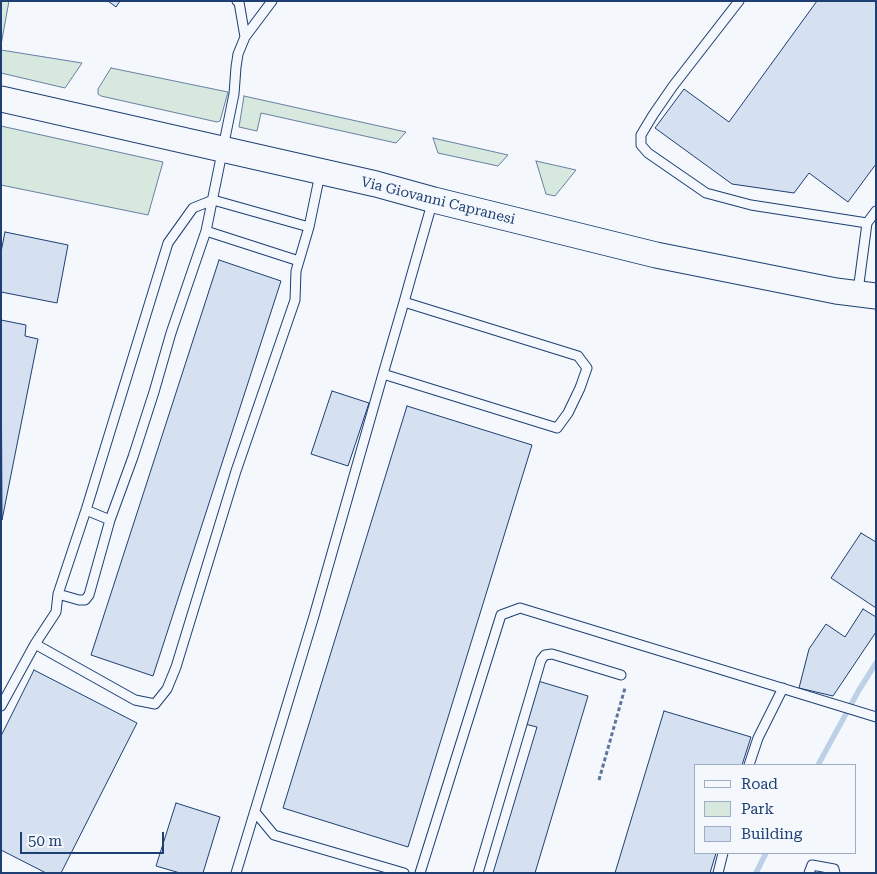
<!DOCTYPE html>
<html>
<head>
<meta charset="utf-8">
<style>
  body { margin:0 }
  #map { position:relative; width:877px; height:874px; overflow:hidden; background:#f4f7fb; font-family:"Roboto Serif",serif }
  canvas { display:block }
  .frame { position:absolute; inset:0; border:2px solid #1d3f73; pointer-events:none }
  .legend { position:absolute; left:694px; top:764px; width:162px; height:90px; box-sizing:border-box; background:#f4f7fb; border:1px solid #9eadc5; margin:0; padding:6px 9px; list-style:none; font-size:15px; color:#1d3f73 }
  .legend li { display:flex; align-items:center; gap:10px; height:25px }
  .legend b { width:25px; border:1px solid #9eadc5 }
  .scale { position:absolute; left:20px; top:832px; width:144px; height:22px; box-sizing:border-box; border:2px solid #1d3f73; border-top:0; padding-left:6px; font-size:15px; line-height:18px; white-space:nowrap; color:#1d3f73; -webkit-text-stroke:4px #f4f7fb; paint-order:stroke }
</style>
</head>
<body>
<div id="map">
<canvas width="877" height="874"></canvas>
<div class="frame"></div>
<ul class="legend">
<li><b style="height:6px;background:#f4f7fb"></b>Road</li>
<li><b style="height:14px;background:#d7e8df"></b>Park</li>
<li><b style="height:14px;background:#d5e0f0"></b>Building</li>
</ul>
<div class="scale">50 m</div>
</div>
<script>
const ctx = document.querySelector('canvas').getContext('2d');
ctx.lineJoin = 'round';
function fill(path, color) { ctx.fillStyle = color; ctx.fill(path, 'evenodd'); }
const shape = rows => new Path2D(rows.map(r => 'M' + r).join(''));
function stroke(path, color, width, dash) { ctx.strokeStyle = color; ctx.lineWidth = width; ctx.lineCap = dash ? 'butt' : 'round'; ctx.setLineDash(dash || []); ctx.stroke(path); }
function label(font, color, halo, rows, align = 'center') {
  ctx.font = font + ' "Roboto Serif",serif'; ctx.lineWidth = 4; ctx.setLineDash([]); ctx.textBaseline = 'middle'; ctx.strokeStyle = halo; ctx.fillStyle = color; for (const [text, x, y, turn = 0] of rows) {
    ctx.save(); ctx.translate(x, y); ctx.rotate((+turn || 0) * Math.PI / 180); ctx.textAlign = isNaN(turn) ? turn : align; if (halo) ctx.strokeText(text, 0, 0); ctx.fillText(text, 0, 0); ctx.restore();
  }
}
const green = shape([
  [1,1,9,1,1,45,1,1],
  [1,50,82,63,65,88,1,73,1,50],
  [111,68,228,92,220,121,217,122,101,96,98,94,98,89,111,68],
  [244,96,406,132,396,143,261,113,257,131,239,127,244,96],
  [1,126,163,162,148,215,1,185,1,126],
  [433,138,508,155,498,166,438,153,433,138],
  [536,161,576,170,555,196,546,194,536,161]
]);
fill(green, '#d7e8df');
stroke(green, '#687fa3', 1);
stroke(shape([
  [818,765,859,690,876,663],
  [756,873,766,853]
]), '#bed0e5', 5.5);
const building = shape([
  [108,1,120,1,116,7,108,1],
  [817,1,876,1,876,164,848,202,809,173,794,193,732,184,655,128,684,89,729,122,817,1],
  [5,232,68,245,57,303,1,292,1,252,5,232],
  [219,260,281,281,153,676,91,655,219,260],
  [1,320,26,325,25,336,38,339,2,520,1,320],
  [332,391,369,403,348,466,311,454,332,391],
  [407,406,532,445,408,847,283,808,407,406],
  [861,533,876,542,876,608,831,578,861,533],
  [863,609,876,617,876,632,833,696,799,688,809,649,826,624,845,637,863,609],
  [34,670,137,723,61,873,46,873,1,850,1,736,34,670],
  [538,681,588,696,535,873,493,873,537,727,525,724,538,681],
  [664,711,751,737,742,765,696,765,696,853,716,853,710,873,615,873,664,711],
  [176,803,220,817,203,873,180,873,156,866,176,803]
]);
fill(building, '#d5e0f0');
stroke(building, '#1d3f73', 1);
const lane = shape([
  [237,1,239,2,245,37],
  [739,1,673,86,653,115,641,135,641,145,648,153,706,193,751,205,867,223],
  [309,227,320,174],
  [206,231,299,261],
  [858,291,867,223,876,211],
  [404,302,578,356,587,368,580,388,568,413,557,428,383,374,404,302,411,277,433,200],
  [86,510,110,520],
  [58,594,79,600,85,600,89,595,110,520,133,457,154,392,171,333,206,231,234,94,236,67,238,54,245,37,272,1],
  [1,706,35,644,56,612,58,594,86,510,168,243,193,208,213,200,309,227,296,271,295,300,236,471,176,667,167,689,155,704,135,700,35,644],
  [749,765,758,738,783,688],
  [255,812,274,835,404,873],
  [236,873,314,616,383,374],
  [420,873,501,615,520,608,876,717],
  [478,873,541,660,545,655,552,654,621,675],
  [718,873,723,853],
  [809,873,812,865,834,869,835,873]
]);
const secondary = shape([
  [1,99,376,184,434,200,656,255,836,291,876,296]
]);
stroke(lane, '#1d3f73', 11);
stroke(secondary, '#1d3f73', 27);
stroke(shape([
  [599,780,625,688]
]), '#5e769c', 3, [4, 2.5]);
stroke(lane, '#f4f7fb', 9);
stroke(secondary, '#f4f7fb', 25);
label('14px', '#1d3f73', '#f4f7fb', [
  ["Via Giovanni Capranesi",438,201,14]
]);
</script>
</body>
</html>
